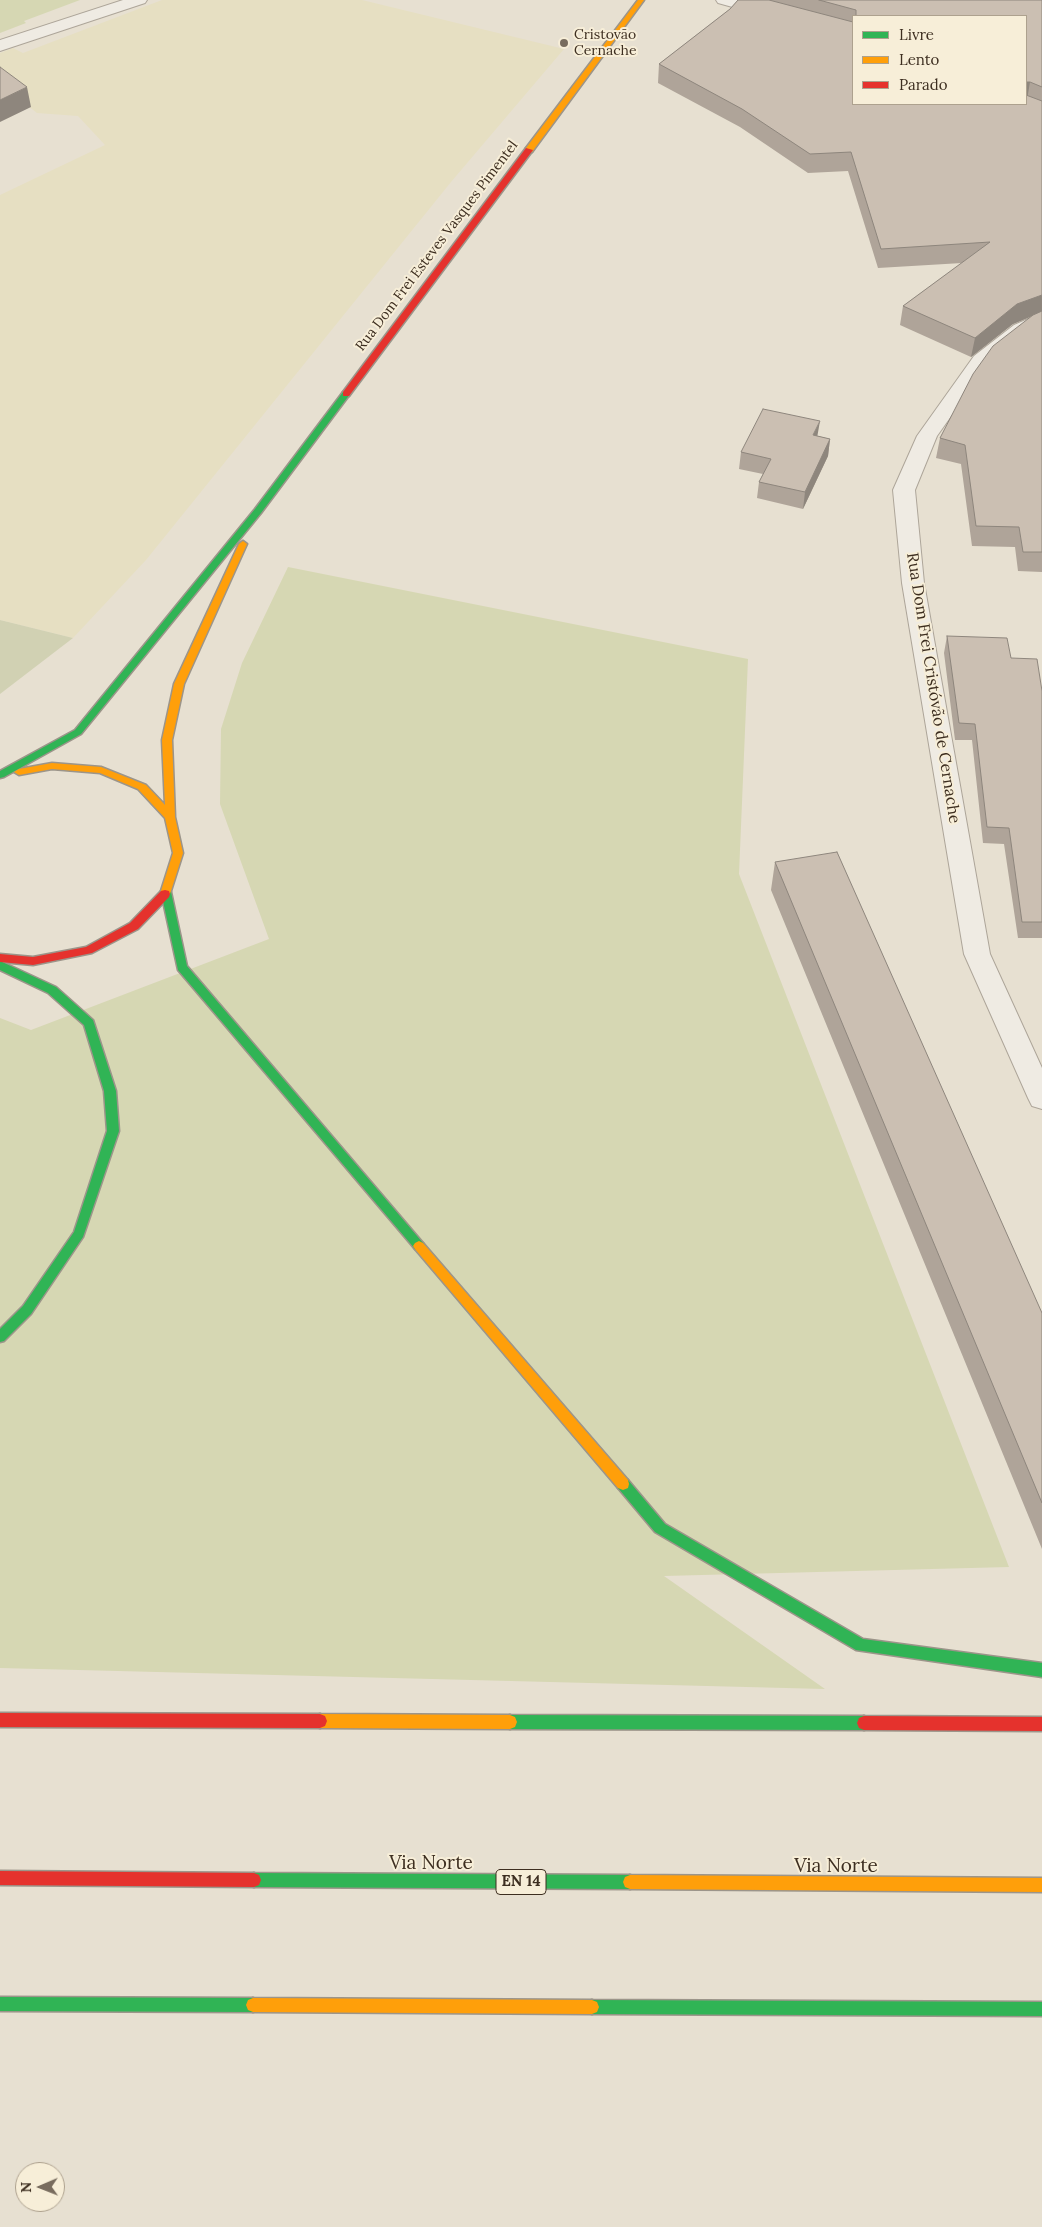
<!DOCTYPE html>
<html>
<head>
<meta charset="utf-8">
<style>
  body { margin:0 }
  #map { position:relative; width:1042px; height:2227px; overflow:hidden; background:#e7e0d1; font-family:Lora,serif }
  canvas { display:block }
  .legend { position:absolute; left:852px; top:15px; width:175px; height:90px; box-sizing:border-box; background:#f7eed8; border:1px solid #ada18e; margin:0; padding:6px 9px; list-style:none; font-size:15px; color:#3d2e20 }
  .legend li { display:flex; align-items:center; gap:10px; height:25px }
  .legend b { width:25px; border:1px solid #ada18e }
  .north { position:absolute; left:15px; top:2162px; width:50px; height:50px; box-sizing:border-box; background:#f7eed8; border:1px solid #ada18e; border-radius:50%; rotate:269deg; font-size:14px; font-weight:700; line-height:20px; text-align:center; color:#3d2e20 }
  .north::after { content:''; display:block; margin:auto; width:18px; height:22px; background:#786c5e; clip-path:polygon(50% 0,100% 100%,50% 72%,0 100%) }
</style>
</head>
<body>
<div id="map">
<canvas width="1042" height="2227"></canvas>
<ul class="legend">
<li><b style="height:6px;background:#30b455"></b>Livre</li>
<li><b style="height:6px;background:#ff9f0a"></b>Lento</li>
<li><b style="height:6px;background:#e5322d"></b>Parado</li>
</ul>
<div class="north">N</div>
</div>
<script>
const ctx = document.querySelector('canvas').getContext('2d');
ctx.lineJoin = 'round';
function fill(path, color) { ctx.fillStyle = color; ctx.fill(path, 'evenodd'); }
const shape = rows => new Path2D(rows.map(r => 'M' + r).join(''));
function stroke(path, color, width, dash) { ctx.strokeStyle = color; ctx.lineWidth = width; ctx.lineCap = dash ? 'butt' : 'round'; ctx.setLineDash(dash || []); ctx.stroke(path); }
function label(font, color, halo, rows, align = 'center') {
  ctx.font = font + ' Lora,serif'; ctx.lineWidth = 4; ctx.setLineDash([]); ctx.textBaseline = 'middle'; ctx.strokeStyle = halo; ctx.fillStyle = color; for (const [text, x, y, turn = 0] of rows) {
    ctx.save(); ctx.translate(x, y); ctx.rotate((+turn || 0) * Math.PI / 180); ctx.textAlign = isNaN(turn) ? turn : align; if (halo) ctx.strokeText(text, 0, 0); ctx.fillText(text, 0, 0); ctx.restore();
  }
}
fill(shape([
  [162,0,362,0,564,49,451,182,146,560,73,638,0,620,0,195,105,145,78,116,37,113,0,84,0,53,13,48,23,53]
]), '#e6dfc2');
fill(shape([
  [0,0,80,0,24,21,26,23,0,33],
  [288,567,748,659,739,874,1009,1567,664,1576,825,1689,0,1668,0,1018,31,1030,269,939,220,804,221,729,242,663]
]), '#d6d7b3');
fill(shape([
  [0,620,73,638,0,694]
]), '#d1d1b3');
const lane = shape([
  [123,0,147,0,145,3,0,51,0,40,123,0]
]);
const street = shape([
  [716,0,743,0,778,10,780,13,778,16,772,18,718,3,716,0],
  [1042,313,1042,326,1028,333,988,364,937,436,915,490,924,583,990,954,1042,1068,1042,1109,1032,1106,1028,1098,964,954,902,583,893,490,917,436,974,356,1014,325,1042,313]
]);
const fast = shape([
  [343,392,346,392,350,394,261,513,81,734,4,777,0,778,0,771,75,730,255,509,343,392],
  [166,888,171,892,187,966,423,1243,425,1246,423,1249,419,1251,415,1249,178,970,161,892,166,888],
  [0,961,56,987,93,1020,116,1091,119,1131,83,1237,31,1314,4,1341,0,1342,0,1329,23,1306,74,1232,107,1131,104,1091,84,1025,48,993,0,970,0,961],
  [623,1478,628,1480,665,1524,863,1639,1042,1663,1042,1677,856,1650,655,1532,618,1488,617,1484,618,1480,623,1478],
  [510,1715,864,1716,869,1718,871,1723,869,1728,864,1730,510,1729,505,1727,503,1722,505,1717,510,1715],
  [254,1873,630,1875,635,1877,637,1882,635,1887,630,1889,254,1887,249,1885,247,1880,249,1875,254,1873],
  [0,1997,253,1998,258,2000,260,2005,258,2010,253,2012,0,2011,0,1997],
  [592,2000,1042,2002,1042,2016,592,2014,587,2012,585,2007,587,2002,592,2000]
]);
const slow = shape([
  [638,0,644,0,532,152,526,152,526,148,638,0],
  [243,541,247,544,184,684,172,740,175,817,183,853,170,894,165,898,160,894,173,853,165,818,138,789,100,773,52,769,19,775,14,772,19,769,52,763,101,767,146,785,165,805,162,740,174,684,239,544,243,541],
  [419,1241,423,1243,628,1480,629,1484,628,1488,623,1490,618,1488,415,1249,413,1246,415,1243,419,1241],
  [320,1714,510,1715,515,1717,517,1722,515,1727,510,1729,320,1728,315,1726,313,1721,315,1716,320,1714],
  [630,1875,1042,1878,1042,1892,630,1889,625,1887,623,1882,625,1877,630,1875],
  [253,1998,592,2000,597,2002,599,2007,597,2012,592,2014,253,2012,248,2010,246,2005,248,2000,253,1998]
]);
const jam = shape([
  [526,148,533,150,349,396,343,396,343,392,526,148],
  [165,890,169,891,170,894,169,897,138,929,92,953,33,965,0,962,0,954,33,957,86,947,130,923,161,891,165,890],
  [0,1713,320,1714,325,1716,327,1721,325,1726,320,1728,0,1727,0,1713],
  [864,1716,1042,1717,1042,1731,864,1730,859,1728,857,1723,859,1718,864,1716],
  [0,1871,254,1873,259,1875,261,1880,259,1885,254,1887,0,1885,0,1871]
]);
stroke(lane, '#ada599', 2);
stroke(street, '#ada599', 2);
stroke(fast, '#9c958a', 3);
stroke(slow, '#9c958a', 3);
stroke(jam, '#9c958a', 3);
fill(lane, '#efebe3');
fill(street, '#efebe3');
fill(fast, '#30b455');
fill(slow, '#ff9f0a');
fill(jam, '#e5322d');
fill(shape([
  [738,0,1042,0,1042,572,1018,571,1015,547,972,546,961,464,936,458,940,438,1032,316,1013,324,971,357,900,325,903,306,962,263,878,268,848,171,808,173,740,127,658,83,659,64,730,9],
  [853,16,1026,16,853,104],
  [818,436,830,439,828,456,803,509,757,498,759,482,763,474,739,469,741,452],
  [947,636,1011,658,1042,691,1042,938,1018,938,1004,844,983,843,972,740,955,740,944,653],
  [775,862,1042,1313,1042,1549,771,890]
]), '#afa499');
fill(shape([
  [1026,82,1030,82,1027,100,1026,100],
  [27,87,31,107,0,122,0,100],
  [1042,295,1042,312,1013,324,971,357,975,338,1017,304],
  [820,421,817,438,813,435],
  [830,439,828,456,803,509,805,492]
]), '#8e867d');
const building = shape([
  [738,0,769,0,853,22,853,104,1026,104,1026,95,1042,101,1042,295,1017,304,975,338,903,306,990,242,881,249,851,152,810,154,742,109,659,64,730,9,738,0],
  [819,0,1042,0,1042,87,1030,82,1026,82,1026,16,856,16,856,10,819,0],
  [0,67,27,87,0,100,0,67],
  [1042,311,1042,552,1023,552,1019,527,976,526,965,445,940,438,973,374,993,346,1033,315,1042,311],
  [763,409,820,421,813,435,830,439,805,492,759,482,771,459,741,452,763,409],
  [947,636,1007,638,1011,658,1037,659,1042,691,1042,922,1022,922,1009,828,987,827,975,724,959,723,947,636],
  [837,852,1042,1313,1042,1503,775,862,837,852]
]);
fill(building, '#cbbfb2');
stroke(building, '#8e867d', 1);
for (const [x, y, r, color] of [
  [564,43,5,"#786c5e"]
]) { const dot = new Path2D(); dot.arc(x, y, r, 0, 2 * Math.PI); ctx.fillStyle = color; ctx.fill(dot); stroke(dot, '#f7eed8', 2); }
label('14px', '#3d2e20', '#f7eed8', [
  ["Cristovão",574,35],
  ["Cernache",574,51]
], 'left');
label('14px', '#3d2e20', '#f7eed8', [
  ["Rua Dom Frei Esteves Vasques Pimentel",437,246,-53]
]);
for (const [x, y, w] of [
  [521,1882,50]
]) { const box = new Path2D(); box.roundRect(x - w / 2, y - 12.5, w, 25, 4); ctx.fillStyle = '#f7eed8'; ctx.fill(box); stroke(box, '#3d2e20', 1); }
label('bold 15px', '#3d2e20', null, [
  ["EN 14",521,1882]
]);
label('16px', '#3d2e20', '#f7eed8', [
  ["Rua Dom Frei Cristóvão de Cernache",933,688,81]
]);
label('19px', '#3d2e20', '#f7eed8', [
  ["Via Norte",431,1864],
  ["Via Norte",836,1867]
]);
</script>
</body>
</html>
